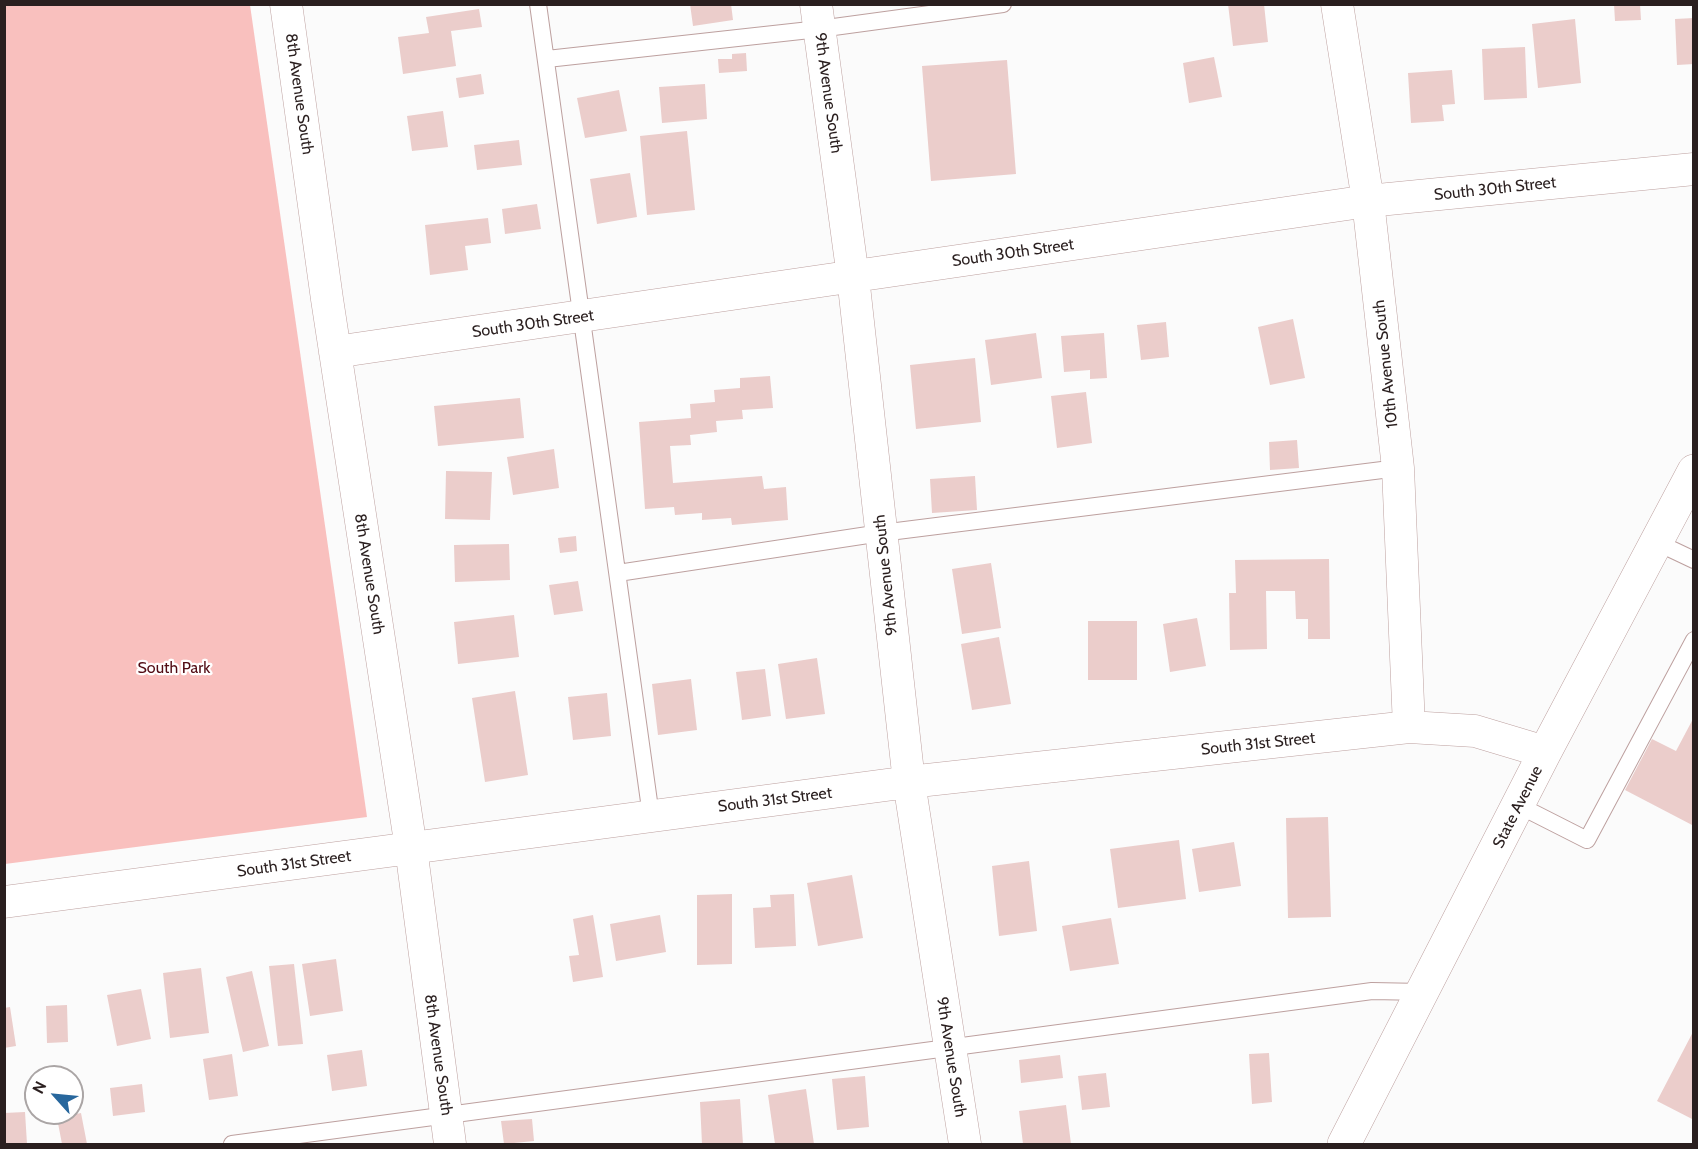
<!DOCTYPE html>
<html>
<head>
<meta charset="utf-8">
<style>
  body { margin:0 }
  #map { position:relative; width:1698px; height:1149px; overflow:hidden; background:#fbfbfb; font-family:Cabin,sans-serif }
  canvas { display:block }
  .frame { position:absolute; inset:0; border:6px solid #2a1f1f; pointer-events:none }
  .north { position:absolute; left:24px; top:1065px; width:60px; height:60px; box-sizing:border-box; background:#fff; border:2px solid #aaa5a5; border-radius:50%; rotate:297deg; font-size:16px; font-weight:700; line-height:24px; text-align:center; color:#2a1f1f }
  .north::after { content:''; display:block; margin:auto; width:21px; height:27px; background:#28679d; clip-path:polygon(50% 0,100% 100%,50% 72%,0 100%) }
</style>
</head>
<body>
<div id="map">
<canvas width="1698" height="1149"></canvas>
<div class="frame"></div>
<div class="north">N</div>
</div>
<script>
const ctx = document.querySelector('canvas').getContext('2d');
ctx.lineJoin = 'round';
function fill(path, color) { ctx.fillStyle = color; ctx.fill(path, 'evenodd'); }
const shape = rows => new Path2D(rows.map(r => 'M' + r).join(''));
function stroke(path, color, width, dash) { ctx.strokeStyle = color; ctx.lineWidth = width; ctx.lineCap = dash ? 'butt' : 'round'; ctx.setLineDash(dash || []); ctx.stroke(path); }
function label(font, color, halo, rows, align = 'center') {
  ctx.font = font + ' Cabin,sans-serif'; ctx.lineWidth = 4.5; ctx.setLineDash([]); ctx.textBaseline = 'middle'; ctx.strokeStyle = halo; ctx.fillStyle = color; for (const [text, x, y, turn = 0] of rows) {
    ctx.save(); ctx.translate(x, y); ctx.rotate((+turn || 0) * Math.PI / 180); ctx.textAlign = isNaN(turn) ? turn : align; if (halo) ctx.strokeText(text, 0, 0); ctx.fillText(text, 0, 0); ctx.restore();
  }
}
fill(shape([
  [4,5,250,5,367,817,5,864]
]), '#f9c0be');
fill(shape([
  [690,4,731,4,733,20,693,26],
  [1228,4,1264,4,1268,42,1233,46],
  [1614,4,1640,4,1641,20,1615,21],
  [479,9,482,27,451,31,456,66,403,74,398,37,429,33,426,17],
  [1694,18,1694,64,1677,65,1675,19],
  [1575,19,1581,83,1538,88,1532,24],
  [1525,47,1527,98,1484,100,1482,49],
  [746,53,747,71,719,73,718,59,732,59,732,54],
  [1214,57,1222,97,1189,103,1183,63],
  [1007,60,1016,174,931,181,922,66],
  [1452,70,1455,104,1442,105,1444,121,1411,123,1408,73],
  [481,74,484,94,459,98,456,78],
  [705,84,707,119,662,123,659,87],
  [619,90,627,131,585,138,577,98],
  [443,111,448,147,412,151,407,116],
  [687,131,695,210,647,215,640,136],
  [519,140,522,165,477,170,474,145],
  [630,173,637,217,597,224,590,179],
  [537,204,541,229,505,234,502,209],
  [488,218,491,243,465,246,468,270,430,275,425,225],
  [1293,319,1305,378,1270,385,1258,327],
  [1166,322,1169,357,1141,360,1137,325],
  [1036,333,1042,378,991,385,985,340],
  [1104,333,1107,378,1090,379,1090,370,1064,372,1061,336],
  [975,358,981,422,916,429,910,365],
  [770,376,773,408,742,410,743,419,716,421,717,432,690,435,691,445,670,446,673,483,762,476,764,489,786,487,788,520,732,525,731,518,702,520,702,513,675,515,674,507,645,509,639,422,691,418,690,404,715,402,714,390,740,388,740,378],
  [1086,392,1092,443,1057,448,1051,396],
  [520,398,524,438,438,446,434,406],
  [1297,440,1299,468,1270,470,1269,442],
  [554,449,559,488,513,495,507,457],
  [446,471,492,472,490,520,445,519],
  [975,476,977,510,932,513,930,479],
  [576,536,577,551,560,553,558,538],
  [509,544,510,580,455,582,454,545],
  [1329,559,1330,639,1308,639,1308,619,1296,619,1295,591,1266,591,1267,649,1230,650,1229,593,1236,593,1235,560],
  [991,563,1001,628,962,634,952,569],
  [578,581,583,611,554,615,549,585],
  [514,615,519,657,458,664,454,622],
  [1197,618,1206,666,1170,672,1163,624],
  [1088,621,1137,621,1137,680,1088,680],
  [999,637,1011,704,972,710,961,644],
  [817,658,825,714,786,719,778,664],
  [765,669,771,716,742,720,736,672],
  [691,679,697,730,658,735,652,684],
  [515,691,528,775,485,782,472,698],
  [607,693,611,736,573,740,568,697],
  [1694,717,1694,826,1625,790,1652,739,1676,751],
  [1328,817,1331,917,1288,918,1286,818],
  [1179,840,1186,899,1118,908,1110,849],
  [1234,842,1241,886,1199,892,1192,849],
  [1029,861,1037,931,999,936,992,866],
  [852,875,863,938,818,946,807,883],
  [732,894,732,964,697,965,697,895],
  [794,894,796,946,755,948,753,908,771,907,770,895],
  [593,915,603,977,573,982,569,956,579,955,573,919],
  [660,915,666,952,616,961,610,924],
  [1111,918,1119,964,1070,971,1062,926],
  [336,959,343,1011,310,1016,302,964],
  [294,964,303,1044,278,1046,269,966],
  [201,968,209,1033,170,1038,163,973],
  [252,971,269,1046,243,1052,226,977],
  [141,989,151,1039,117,1046,107,995],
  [67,1005,68,1042,47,1043,46,1006],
  [10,1007,16,1046,4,1048,4,1008],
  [1694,1030,1694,1120,1657,1101],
  [362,1050,367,1086,332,1091,327,1055],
  [1269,1053,1272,1102,1252,1104,1249,1054],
  [232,1054,238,1096,209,1100,203,1059],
  [1060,1055,1063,1078,1021,1083,1019,1060],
  [1106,1073,1110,1107,1082,1110,1078,1076],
  [865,1076,869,1127,837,1130,832,1079],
  [142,1084,145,1112,113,1116,110,1088],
  [806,1089,814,1144,775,1144,768,1095],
  [740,1099,743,1144,702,1144,700,1102],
  [1066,1105,1071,1144,1023,1144,1019,1111],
  [25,1112,27,1144,4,1144,4,1113],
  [81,1113,87,1144,62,1144,57,1118],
  [532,1119,534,1141,504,1144,501,1121]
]), '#ebcdcb');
const service = shape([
  [538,4,651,816],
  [547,59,819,29,1003,4],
  [1656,542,1694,560],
  [618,573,881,533,1398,468],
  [1518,805,1587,840,1694,640],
  [232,1144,1372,991,1423,992]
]);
const minor = shape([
  [286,4,327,299,411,848,450,1144],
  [816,4,853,277,909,782,965,1144],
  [1337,4,1368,201,1398,468,1409,727],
  [335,352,1368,201,1694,169],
  [4,902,909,782,1409,727,1475,731,1545,752]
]);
const secondary = shape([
  [1344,1144,1545,752,1694,471]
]);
stroke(service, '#bda09f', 18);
stroke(minor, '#bda09f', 33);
stroke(secondary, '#bda09f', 34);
stroke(service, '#fff', 16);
stroke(minor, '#fff', 32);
stroke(secondary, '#fff', 33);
label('16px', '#2a1f1f', '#fff', [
  ["9th Avenue South",828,93,82],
  ["8th Avenue South",299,94,82],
  ["South 30th Street",1495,189,-6],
  ["South 30th Street",1013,253,-8],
  ["South 30th Street",533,324,-8],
  ["10th Avenue South",1386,364,-96],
  ["8th Avenue South",369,574,81],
  ["9th Avenue South",886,575,-96],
  ["South 31st Street",1258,744,-6],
  ["South 31st Street",775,800,-7],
  ["State Avenue",1518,807,-63],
  ["South 31st Street",294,864,-8],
  ["8th Avenue South",438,1055,82],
  ["9th Avenue South",951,1057,81]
]);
label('16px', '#520c14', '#fff', [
  ["South Park",174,668]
]);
</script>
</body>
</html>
